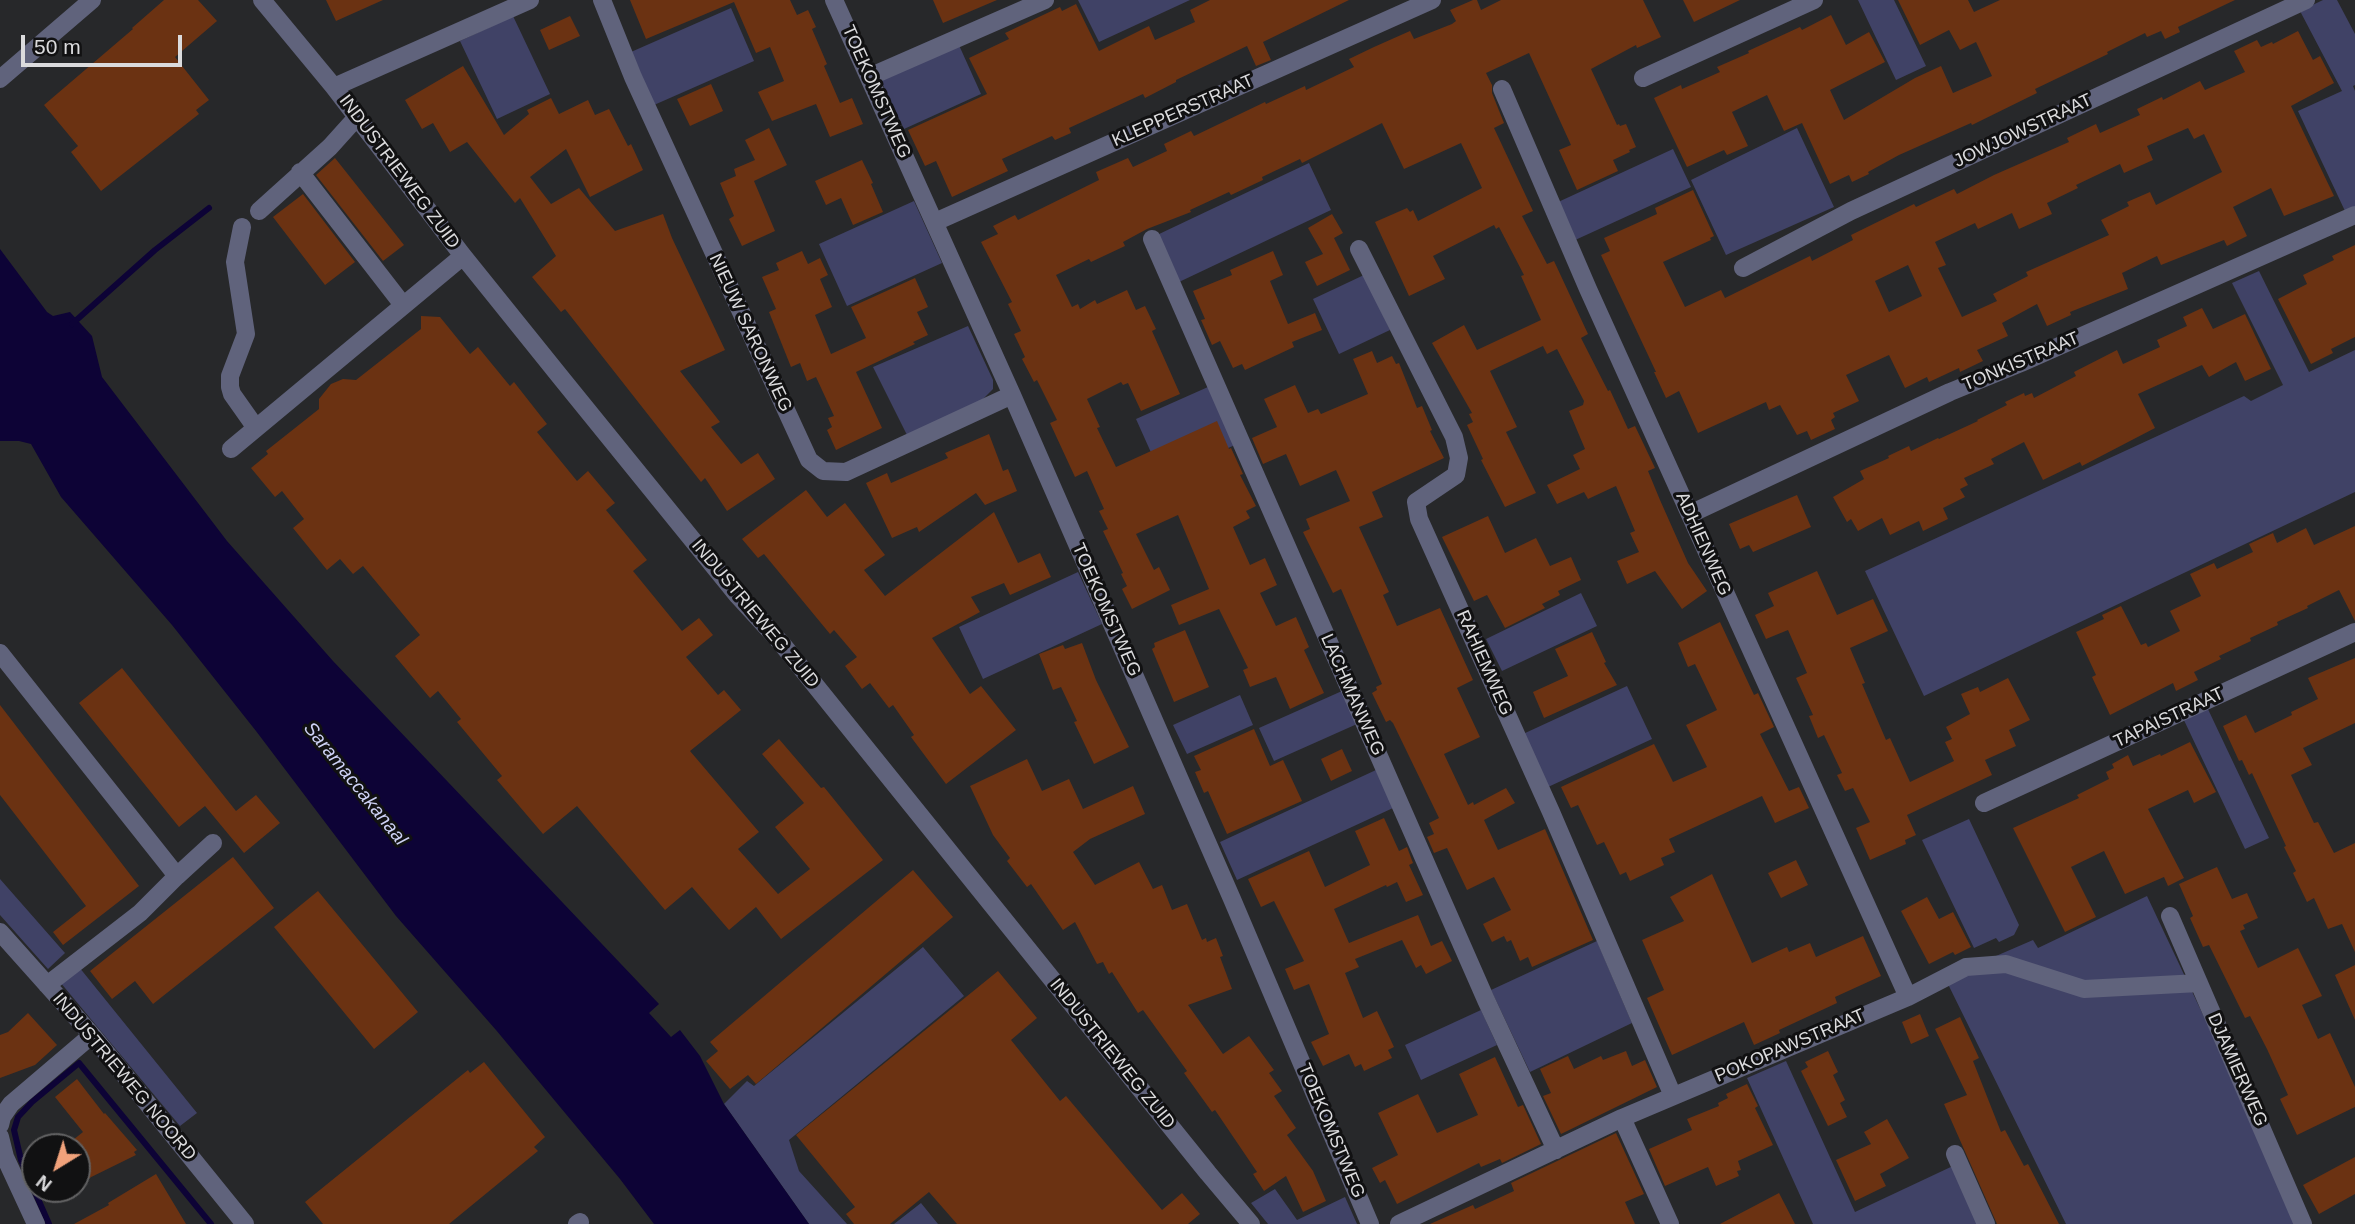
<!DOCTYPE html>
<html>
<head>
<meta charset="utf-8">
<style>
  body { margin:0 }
  #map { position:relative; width:2355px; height:1224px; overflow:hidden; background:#27282a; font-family:Arial,sans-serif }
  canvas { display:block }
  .north { position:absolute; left:21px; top:1133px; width:70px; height:70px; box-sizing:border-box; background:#111112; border:2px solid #626263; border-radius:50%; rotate:218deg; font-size:19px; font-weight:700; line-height:28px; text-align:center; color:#dbdbdd }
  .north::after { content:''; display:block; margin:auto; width:24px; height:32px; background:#f1a27b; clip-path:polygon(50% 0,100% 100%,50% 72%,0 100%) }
  .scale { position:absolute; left:21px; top:35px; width:161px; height:32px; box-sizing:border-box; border:4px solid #dbdbdd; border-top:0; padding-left:9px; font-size:21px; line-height:24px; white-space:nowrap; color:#dbdbdd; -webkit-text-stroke:5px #111112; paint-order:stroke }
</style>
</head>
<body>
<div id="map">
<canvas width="2355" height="1224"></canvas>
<div class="north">N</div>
<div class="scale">50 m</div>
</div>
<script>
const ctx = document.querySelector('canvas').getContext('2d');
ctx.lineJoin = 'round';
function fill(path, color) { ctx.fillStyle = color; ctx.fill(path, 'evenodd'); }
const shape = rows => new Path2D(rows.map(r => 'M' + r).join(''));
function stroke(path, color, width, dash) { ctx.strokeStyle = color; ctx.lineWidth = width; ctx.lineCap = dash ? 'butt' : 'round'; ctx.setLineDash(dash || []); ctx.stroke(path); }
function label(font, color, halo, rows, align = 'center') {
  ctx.font = font + ' Arial,sans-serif'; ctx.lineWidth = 6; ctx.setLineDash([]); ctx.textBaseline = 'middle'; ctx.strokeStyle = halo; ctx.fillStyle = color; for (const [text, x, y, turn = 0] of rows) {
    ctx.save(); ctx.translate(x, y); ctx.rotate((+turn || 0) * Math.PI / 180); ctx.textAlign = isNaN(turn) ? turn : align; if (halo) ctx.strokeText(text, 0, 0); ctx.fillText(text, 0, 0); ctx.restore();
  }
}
fill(shape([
  [1078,0,1190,0,1099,42],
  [1858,0,1894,0,1926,66,1896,80],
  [2323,0,2337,0,2355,34,2355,85,2353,86,2355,91,2355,206,2345,211,2298,111,2342,91,2300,11],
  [731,8,754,61,654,105,631,52],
  [513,16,550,94,497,119,460,41],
  [958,43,981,94,904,129,882,83,883,78],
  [1797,128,1834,207,1726,255,1691,180],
  [1673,149,1691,187,1573,241,1556,203],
  [1309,163,1331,210,1179,282,1157,235],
  [914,201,942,263,847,306,819,244],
  [2259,271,2309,372,2355,350,2355,492,1924,696,1865,571,2244,396,2251,401,2283,385,2232,283],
  [1364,275,1390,330,1339,354,1313,299],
  [968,326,993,380,993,389,977,405,908,437,873,367],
  [1208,387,1235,445,1162,477,1136,419],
  [1078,572,1102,624,983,679,959,627],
  [1581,593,1597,626,1502,671,1486,639],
  [1627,686,1652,739,1548,787,1523,734],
  [1342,691,1357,724,1274,761,1259,728],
  [1240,695,1253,725,1187,754,1173,725],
  [2206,705,2269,838,2245,849,2182,716],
  [1376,770,1393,808,1237,880,1220,842],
  [1969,819,2019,925,2014,935,1999,942,1996,938,1974,948,1922,840],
  [0,879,65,953,48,969,0,915],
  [2147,896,2263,1142,2298,1224,2066,1224,1945,978,2033,940,2038,948],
  [1597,941,1632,1023,1530,1072,1491,990],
  [923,947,964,996,789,1140,799,1171,847,1224,809,1224,724,1104,747,1081,754,1086],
  [79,967,197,1113,180,1126,60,982],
  [1481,1010,1497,1045,1421,1080,1405,1045],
  [1786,1061,1855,1212,1955,1165,1982,1224,1813,1224,1747,1078],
  [1275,1189,1297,1220,1345,1197,1357,1224,1268,1224,1251,1203],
  [921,1203,938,1224,894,1224]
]), '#404266');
fill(shape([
  [0,249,47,312,53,316,70,312,92,336,102,377,227,541,333,661,659,1004,649,1013,671,1037,680,1030,700,1056,724,1104,809,1224,654,1224,620,1179,496,1030,396,916,256,731,172,625,61,497,31,444,19,441,0,441]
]), '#0d0336');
stroke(shape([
  [72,324,155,250,209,208],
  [49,1224,21,1160,14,1130,18,1117,32,1102,79,1063,211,1224]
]), '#0d0336', 6);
fill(shape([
  [164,0,198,0,217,21,175,57,209,100,196,110,199,114,101,191,71,152,78,146,44,105,133,29,132,28],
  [326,0,383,0,336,21],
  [630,0,790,0,797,15,808,10,816,27,812,29,827,64,824,66,840,103,852,98,863,124,830,137,816,104,772,121,758,92,784,81,770,47,756,53,734,2,646,39],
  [933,0,997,0,943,23],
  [1210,0,1349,0,1263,42,1271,60,1256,66,1247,46,1176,80,1176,82,1145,98,1143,94,1069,128,1071,133,1055,140,1052,136,1002,159,1008,171,952,197,936,161,925,166,908,130,987,94,969,58,1009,39,1005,33,1060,7,1062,11,1076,4,1099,51,1149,26,1155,40,1195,22,1190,10],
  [1473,0,1477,0,1481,10,1501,0,1643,0,1661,37,1637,48,1636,45,1591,69,1617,125,1619,124,1620,126,1626,124,1636,147,1629,150,1630,152,1613,160,1618,171,1577,190,1559,150,1571,145,1529,53,1486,73,1492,85,1492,93,1504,123,1494,128,1533,211,1522,216,1547,264,1554,261,1588,334,1581,338,1608,391,1610,390,1628,429,1635,426,1655,468,1648,471,1660,500,1688,563,1707,591,1682,609,1655,571,1627,584,1617,561,1639,552,1630,533,1635,531,1616,486,1588,499,1584,492,1557,504,1547,485,1580,469,1573,455,1585,449,1569,411,1583,405,1584,401,1557,349,1547,354,1543,346,1490,371,1517,427,1506,432,1536,493,1505,507,1481,460,1483,459,1467,425,1473,422,1469,414,1472,413,1432,343,1464,325,1477,350,1541,320,1521,276,1524,275,1499,227,1496,229,1494,225,1433,256,1445,279,1409,296,1375,222,1407,208,1410,212,1413,210,1418,221,1482,188,1461,143,1404,169,1382,123,1302,163,1300,159,1262,177,1263,180,1231,195,1229,192,1190,210,1191,212,1147,229,1123,242,1125,246,1091,262,1089,259,1056,275,1072,307,1078,304,1080,309,1095,300,1097,304,1127,290,1136,310,1145,306,1156,329,1152,331,1180,394,1141,411,1128,383,1123,385,1121,382,1087,399,1100,427,1097,428,1116,467,1217,421,1229,449,1231,448,1243,474,1240,475,1256,506,1246,511,1250,518,1233,527,1250,565,1265,558,1277,585,1260,593,1276,626,1296,617,1309,647,1304,650,1324,693,1290,709,1276,677,1250,687,1243,670,1248,668,1219,609,1179,625,1171,605,1209,589,1178,515,1136,534,1154,570,1159,567,1170,590,1132,609,1122,589,1127,586,1121,574,1123,573,1103,531,1108,529,1099,511,1104,509,1087,471,1075,477,1050,423,1057,420,1037,380,1034,382,1022,359,1025,357,1014,334,1021,331,1008,304,1012,302,981,242,998,234,993,226,1015,215,1018,220,1099,180,1096,172,1128,158,1133,167,1167,151,1164,144,1191,131,1194,136,1265,102,1266,104,1305,86,1306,90,1354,67,1349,59,1374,47,1410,31,1414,39,1452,24,1456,21,1450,10],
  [1683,0,1740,0,1694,22],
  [1898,0,1968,0,1974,12,2000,0,2235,0,2178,27,2180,32,2165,39,2161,31,2147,37,2145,33,2107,52,2108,54,2035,89,2037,93,1972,125,1971,123,1899,155,1868,172,1869,174,1852,182,1849,175,1830,184,1802,123,1784,131,1767,95,1732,112,1748,146,1727,155,1724,150,1687,167,1654,98,1681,85,1682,89,1720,72,1717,67,1749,53,1748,51,1800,27,1802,30,1831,15,1846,45,1869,32,1885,62,1830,90,1844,120,1915,78,1941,66,1953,93,1992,76,1976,42,1960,50,1949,30,1920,45],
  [570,16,580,36,549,50,540,30],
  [2298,31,2313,60,2320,56,2334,83,2291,106,2334,196,2284,216,2271,188,2233,207,2247,236,2227,246,2224,240,2161,265,2157,256,2122,273,2128,289,2070,312,2071,315,2047,326,2037,304,2002,323,2008,336,1977,350,1983,361,1960,372,1959,368,1929,382,1927,377,1905,388,1889,355,1846,375,1859,401,1833,413,1835,417,1831,420,1835,429,1811,440,1807,431,1797,435,1780,405,1769,410,1766,402,1698,433,1679,391,1666,398,1654,372,1656,372,1601,255,1610,251,1604,238,1657,214,1655,208,1693,190,1714,236,1710,238,1711,240,1663,262,1685,307,1721,290,1725,298,1810,256,1812,261,1853,240,1851,235,1914,204,1916,207,1954,189,1957,194,1994,175,2069,142,2067,138,2096,124,2100,133,2140,115,2137,109,2162,97,2163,100,2200,81,2205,90,2245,72,2234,51,2257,40,2261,47,2272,42,2273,44],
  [2188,128,2194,139,2204,134,2222,172,2156,205,2150,192,2127,202,2129,206,2101,220,2109,235,2026,272,2028,276,1993,294,1997,301,1962,317,1938,268,1946,265,1935,242,1975,223,1978,229,2012,213,2019,229,2052,214,2047,203,2078,188,2076,185,2120,164,2124,173,2153,160,2147,146],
  [1908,265,1922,296,1889,312,1875,281],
  [463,66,504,135,529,114,527,110,551,98,559,114,588,100,595,115,609,109,628,146,631,144,643,170,590,197,566,149,530,177,551,204,579,188,615,231,663,214,672,238,725,350,680,371,720,422,711,427,741,464,758,453,775,479,727,511,705,478,701,482,565,309,561,312,532,277,556,256,520,198,515,203,467,142,450,152,433,123,422,129,405,100],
  [711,84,723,111,690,126,677,99],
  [769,128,787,165,754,181,775,231,742,246,729,219,734,216,720,183,736,176,734,169,755,160,745,140],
  [335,158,404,245,383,261,316,175],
  [862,160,873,183,871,184,883,212,853,225,841,198,826,205,815,181],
  [303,194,355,262,325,285,273,217],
  [1332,214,1343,233,1334,238,1350,270,1317,286,1305,262,1323,254,1308,228],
  [2355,245,2355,337,2331,349,2333,353,2311,364,2278,299,2307,284,2303,275,2334,260,2332,256],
  [802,251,808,264,820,258,828,275,820,279,832,307,815,315,831,354,866,338,851,307,915,278,928,307,917,312,928,335,913,342,915,344,856,372,882,428,836,450,827,430,832,427,828,418,834,416,816,377,807,381,800,363,791,367,769,312,776,309,762,277,779,270,776,263],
  [1273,251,1283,275,1270,281,1288,324,1315,313,1322,330,1292,342,1294,347,1245,370,1242,364,1233,368,1220,341,1212,345,1201,320,1205,319,1193,291,1232,275,1230,270],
  [2202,308,2213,329,2245,314,2271,369,2245,381,2236,362,2209,377,2202,365,2138,394,2155,428,2082,466,2080,462,2043,480,2024,442,1991,459,1994,464,1964,478,1968,485,1960,489,1965,497,1943,508,1948,519,1923,531,1919,521,1890,535,1882,518,1858,531,1851,519,1847,522,1833,497,1864,479,1860,471,1889,458,1888,456,1909,446,1911,451,1938,438,1939,439,1978,421,1977,420,2007,405,2005,402,2024,393,2025,396,2032,393,2034,398,2076,376,2074,372,2117,350,2123,364,2160,347,2157,340,2187,326,2183,317],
  [421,316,440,317,470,354,478,347,510,386,514,382,547,424,537,432,577,481,588,471,615,503,606,510,647,560,633,571,682,631,699,618,713,635,686,657,718,695,724,690,741,710,690,751,759,832,738,849,778,894,810,869,775,827,804,803,762,754,779,739,821,788,824,787,883,860,781,939,756,907,729,930,692,887,665,910,577,806,543,834,497,780,502,776,457,722,461,719,438,691,430,698,395,656,420,635,363,566,353,574,340,559,327,570,293,528,304,519,282,491,275,497,251,468,268,454,266,451,319,409,319,399,331,384,343,379,356,380,421,329],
  [1372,351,1377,363,1392,356,1396,364,1399,363,1417,408,1422,406,1432,430,1430,431,1444,458,1372,492,1383,517,1359,527,1389,592,1383,595,1397,626,1440,608,1473,680,1457,688,1480,737,1444,754,1468,805,1473,802,1474,805,1506,788,1515,803,1484,820,1498,850,1545,829,1593,940,1532,967,1528,957,1520,961,1511,940,1507,942,1504,936,1492,942,1483,924,1511,910,1494,877,1467,890,1447,848,1434,853,1427,837,1434,834,1429,823,1439,818,1393,723,1390,720,1386,722,1372,693,1377,690,1376,687,1382,684,1341,589,1333,593,1303,532,1310,529,1306,519,1350,501,1336,470,1300,486,1286,454,1263,464,1252,438,1277,427,1264,399,1295,385,1308,413,1318,409,1321,414,1368,394,1353,359],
  [989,434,1003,471,1008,469,1017,491,985,505,976,493,919,532,917,527,892,538,866,483,887,473,891,483,948,458,945,453],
  [806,490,827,517,845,503,885,555,864,570,885,596,994,512,1018,563,1040,553,1051,577,1010,595,1004,583,971,597,980,612,932,638,970,694,981,686,1016,730,946,784,911,737,914,735,893,705,889,708,870,683,862,689,845,666,857,657,834,630,830,634,764,554,758,558,742,539],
  [1797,495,1811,527,1753,552,1749,545,1740,549,1729,524],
  [1488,516,1505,553,1536,538,1550,566,1571,557,1581,580,1558,591,1560,595,1542,604,1545,608,1505,628,1487,595,1474,601,1442,537],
  [2355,526,2355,621,2339,590,2307,606,2308,608,2277,622,2278,625,2250,638,2251,641,2219,656,2221,659,2194,672,2198,680,2176,691,2173,683,2110,715,2092,677,2096,675,2076,632,2104,619,2102,615,2121,606,2141,645,2146,643,2148,647,2180,631,2170,611,2201,596,2190,574,2214,563,2217,569,2253,552,2249,544,2273,533,2277,543,2306,528,2314,545],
  [1817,571,1837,615,1873,599,1888,631,1850,648,1865,683,1862,684,1886,740,1890,738,1910,782,1954,761,1945,742,1952,739,1946,727,1970,714,1961,694,1978,687,1980,692,2008,678,2030,720,2009,730,2016,746,1985,760,1992,775,1907,815,1916,835,1905,840,1906,844,1870,860,1856,828,1870,822,1853,788,1845,791,1837,775,1842,773,1824,735,1818,738,1809,716,1813,715,1796,678,1807,673,1788,630,1766,639,1755,615,1774,606,1768,593],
  [1720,622,1754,695,1758,693,1774,727,1760,734,1789,791,1799,787,1809,808,1775,823,1762,796,1669,839,1675,852,1661,858,1664,865,1630,881,1626,872,1620,875,1604,842,1597,845,1578,805,1571,808,1561,787,1654,744,1673,782,1707,767,1686,725,1717,710,1695,664,1688,667,1678,643],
  [1185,630,1209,687,1174,702,1152,649,1155,647,1154,643],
  [1592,632,1606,662,1604,663,1617,685,1544,718,1533,692,1568,676,1555,649],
  [1082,643,1096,680,1129,747,1094,764,1074,722,1077,721,1061,687,1053,690,1039,654,1063,645,1065,649],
  [2355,658,2355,723,2303,748,2312,765,2291,775,2314,823,2318,822,2334,853,2355,843,2355,952,2342,924,2328,929,2314,898,2307,902,2293,873,2296,871,2284,847,2286,846,2252,773,2249,775,2242,760,2239,761,2223,726,2246,715,2255,733,2292,715,2291,712,2318,699,2308,678],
  [122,668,236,811,256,795,280,823,244,853,205,806,179,827,79,703],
  [0,705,139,886,63,945,53,932,86,906,0,795],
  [1254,729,1270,766,1283,760,1302,801,1227,834,1208,791,1204,793,1195,772,1201,770,1194,756],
  [2190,742,2216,792,2194,803,2188,790,2148,809,2184,878,2168,886,2164,877,2125,894,2104,851,2071,867,2096,917,2065,932,2013,828,2079,798,2077,795,2109,779,2106,772,2114,768,2112,764,2128,755,2133,766,2160,754,2161,756],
  [1342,749,1352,771,1331,781,1321,759],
  [1027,759,1042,791,1069,779,1083,809,1133,786,1145,814,1090,839,1073,852,1095,885,1139,862,1153,889,1162,885,1172,910,1187,904,1202,940,1206,938,1207,942,1216,938,1223,956,1220,957,1232,989,1188,1005,1223,1054,1249,1036,1274,1070,1269,1073,1282,1091,1274,1096,1296,1128,1287,1135,1313,1171,1326,1201,1303,1212,1286,1176,1264,1191,1253,1174,1257,1172,1215,1110,1212,1112,1184,1073,1187,1071,1143,1010,1138,1013,1112,972,1109,974,1103,962,1097,964,1075,922,1063,930,1031,884,1027,887,1007,861,1010,858,993,835,970,786],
  [1384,818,1399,851,1407,847,1413,863,1409,865,1423,895,1406,902,1397,882,1387,887,1386,885,1334,909,1349,943,1418,915,1431,946,1442,941,1452,961,1426,974,1421,965,1416,968,1402,940,1355,959,1359,967,1345,973,1363,1018,1377,1011,1394,1047,1388,1050,1392,1058,1364,1071,1361,1064,1355,1067,1349,1054,1323,1066,1311,1042,1329,1034,1309,984,1294,990,1285,969,1304,961,1274,901,1261,907,1248,879,1309,851,1325,887,1370,865,1355,831],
  [233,857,274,908,153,1004,135,981,112,999,90,971],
  [1796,860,1808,885,1781,898,1768,873],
  [2217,867,2232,899,2247,893,2258,918,2243,925,2245,929,2240,931,2258,968,2298,948,2322,996,2302,1005,2318,1039,2330,1033,2355,1087,2355,1107,2297,1135,2280,1099,2288,1095,2267,1049,2250,1016,2245,1018,2209,945,2203,947,2190,918,2193,916,2179,884],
  [913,870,953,917,756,1084,748,1075,730,1089,706,1061,718,1051,710,1042],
  [1712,874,1752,963,1787,947,1789,952,1810,943,1816,957,1863,936,1881,976,1835,997,1837,1003,1779,1030,1780,1033,1754,1045,1744,1022,1672,1055,1647,998,1664,990,1642,940,1684,921,1670,897],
  [318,891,418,1012,374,1049,274,927],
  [1927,897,1939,919,1953,912,1971,947,1955,955,1953,952,1929,964,1901,911],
  [2355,965,2355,1020,2335,975],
  [998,971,1037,1018,1011,1040,1060,1101,1066,1096,1162,1210,1182,1193,1200,1214,1188,1224,957,1224,929,1192,890,1224,854,1224,846,1214,855,1207,796,1135],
  [28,1013,57,1045,35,1065,0,1078,0,1035,8,1032],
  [1920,1014,1929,1036,1911,1044,1902,1022],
  [1960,1017,1979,1058,1973,1061,2001,1132,2005,1130,2024,1166,2028,1164,2059,1224,1997,1224,1944,1104,1967,1095,1935,1029],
  [1626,1051,1632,1066,1645,1060,1657,1087,1561,1134,1543,1096,1551,1093,1540,1069,1568,1056,1574,1069,1601,1056,1603,1060],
  [1828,1051,1838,1072,1833,1075,1845,1100,1840,1103,1847,1117,1828,1126,1801,1071,1808,1067,1805,1062],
  [1495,1057,1518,1107,1523,1105,1541,1144,1502,1163,1500,1159,1481,1167,1479,1163,1397,1204,1385,1180,1380,1183,1372,1168,1398,1155,1378,1113,1418,1094,1437,1133,1478,1115,1459,1074],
  [484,1062,545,1137,534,1147,538,1151,449,1224,323,1224,305,1202,468,1070,470,1073],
  [77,1079,104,1114,105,1113,137,1150,134,1152,136,1155,77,1184,77,1145,73,1140,83,1132,55,1097],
  [1747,1084,1758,1106,1755,1108,1773,1145,1738,1161,1741,1170,1737,1171,1739,1176,1716,1186,1708,1167,1665,1186,1649,1149,1692,1130,1687,1119,1719,1106,1718,1103,1728,1098,1726,1094],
  [1887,1119,1909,1158,1880,1174,1886,1186,1855,1201,1836,1160,1871,1144,1864,1132],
  [1616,1133,1644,1194,1625,1202,1635,1224,1430,1224,1473,1205,1475,1209,1514,1191,1511,1183],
  [2355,1157,2355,1194,2319,1214,2303,1185],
  [156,1174,186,1224,74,1224,109,1205,108,1203],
  [1779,1193,1795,1224,1720,1224]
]), '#6b3212');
stroke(shape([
  [262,0,334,87,463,256,562,379,738,596,782,644,1208,1173,1251,1224],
  [602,0,633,77,809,460,823,471,846,472,1012,395],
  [834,0,1012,395,1232,899,1370,1224],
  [869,77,1045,0],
  [1643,78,1814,0],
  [0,79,92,0],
  [334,87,530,0],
  [1502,89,1588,289,1908,997],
  [300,172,403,305],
  [259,211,330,147,357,117],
  [935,222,1432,0],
  [242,227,235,262,246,334,230,376,230,387,232,394,256,428],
  [1152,239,1486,1000,1556,1150],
  [1359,249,1454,437,1459,458,1456,475,1416,502,1419,519,1551,812,1673,1096],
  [1743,268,1851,211,2306,0],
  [231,449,463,256],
  [1690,514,1950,392,2021,363,2355,215],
  [0,653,177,876,140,913,47,985],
  [1984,803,2355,632],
  [177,876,213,843],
  [2170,916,2303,1224],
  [0,932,92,1035,245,1224],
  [1622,1118,1670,1224],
  [0,1125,2,1117,11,1104,92,1035],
  [0,1137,5,1157,36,1224],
  [1955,1154,1986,1224],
  [577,1224,580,1222],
  [1399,1224,1622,1118,1908,997,1966,967,2006,964,2084,989,2199,983]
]), '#60637c', 18);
label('18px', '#dbdbdd', '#111112', [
  ["TOEKOMSTWEG",876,92,66],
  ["KLEPPERSTRAAT",1183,111,-24],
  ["JOWJOWSTRAAT",2023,131,-25],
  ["INDUSTRIEWEG ZUID",399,172,53],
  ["NIEUW SARONWEG",750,333,65],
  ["TONKISTRAAT",2021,362,-23],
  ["ADHIENWEG",1703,544,66],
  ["TOEKOMSTWEG",1106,610,66],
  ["INDUSTRIEWEG ZUID",755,614,50],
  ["RAHIEMWEG",1484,663,66],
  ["LACHMANWEG",1352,695,66],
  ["TAPAISTRAAT",2169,718,-25],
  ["POKOPAWSTRAAT",1790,1046,-23],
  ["INDUSTRIEWEG ZUID",1112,1054,51],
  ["DJAMIERWEG",2237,1070,66],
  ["INDUSTRIEWEG NOORD",124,1077,50],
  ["TOEKOMSTWEG",1331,1131,67]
]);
label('italic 19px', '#ced2f5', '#111112', [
  ["Saramaccakanaal",355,784,51]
]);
</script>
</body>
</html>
